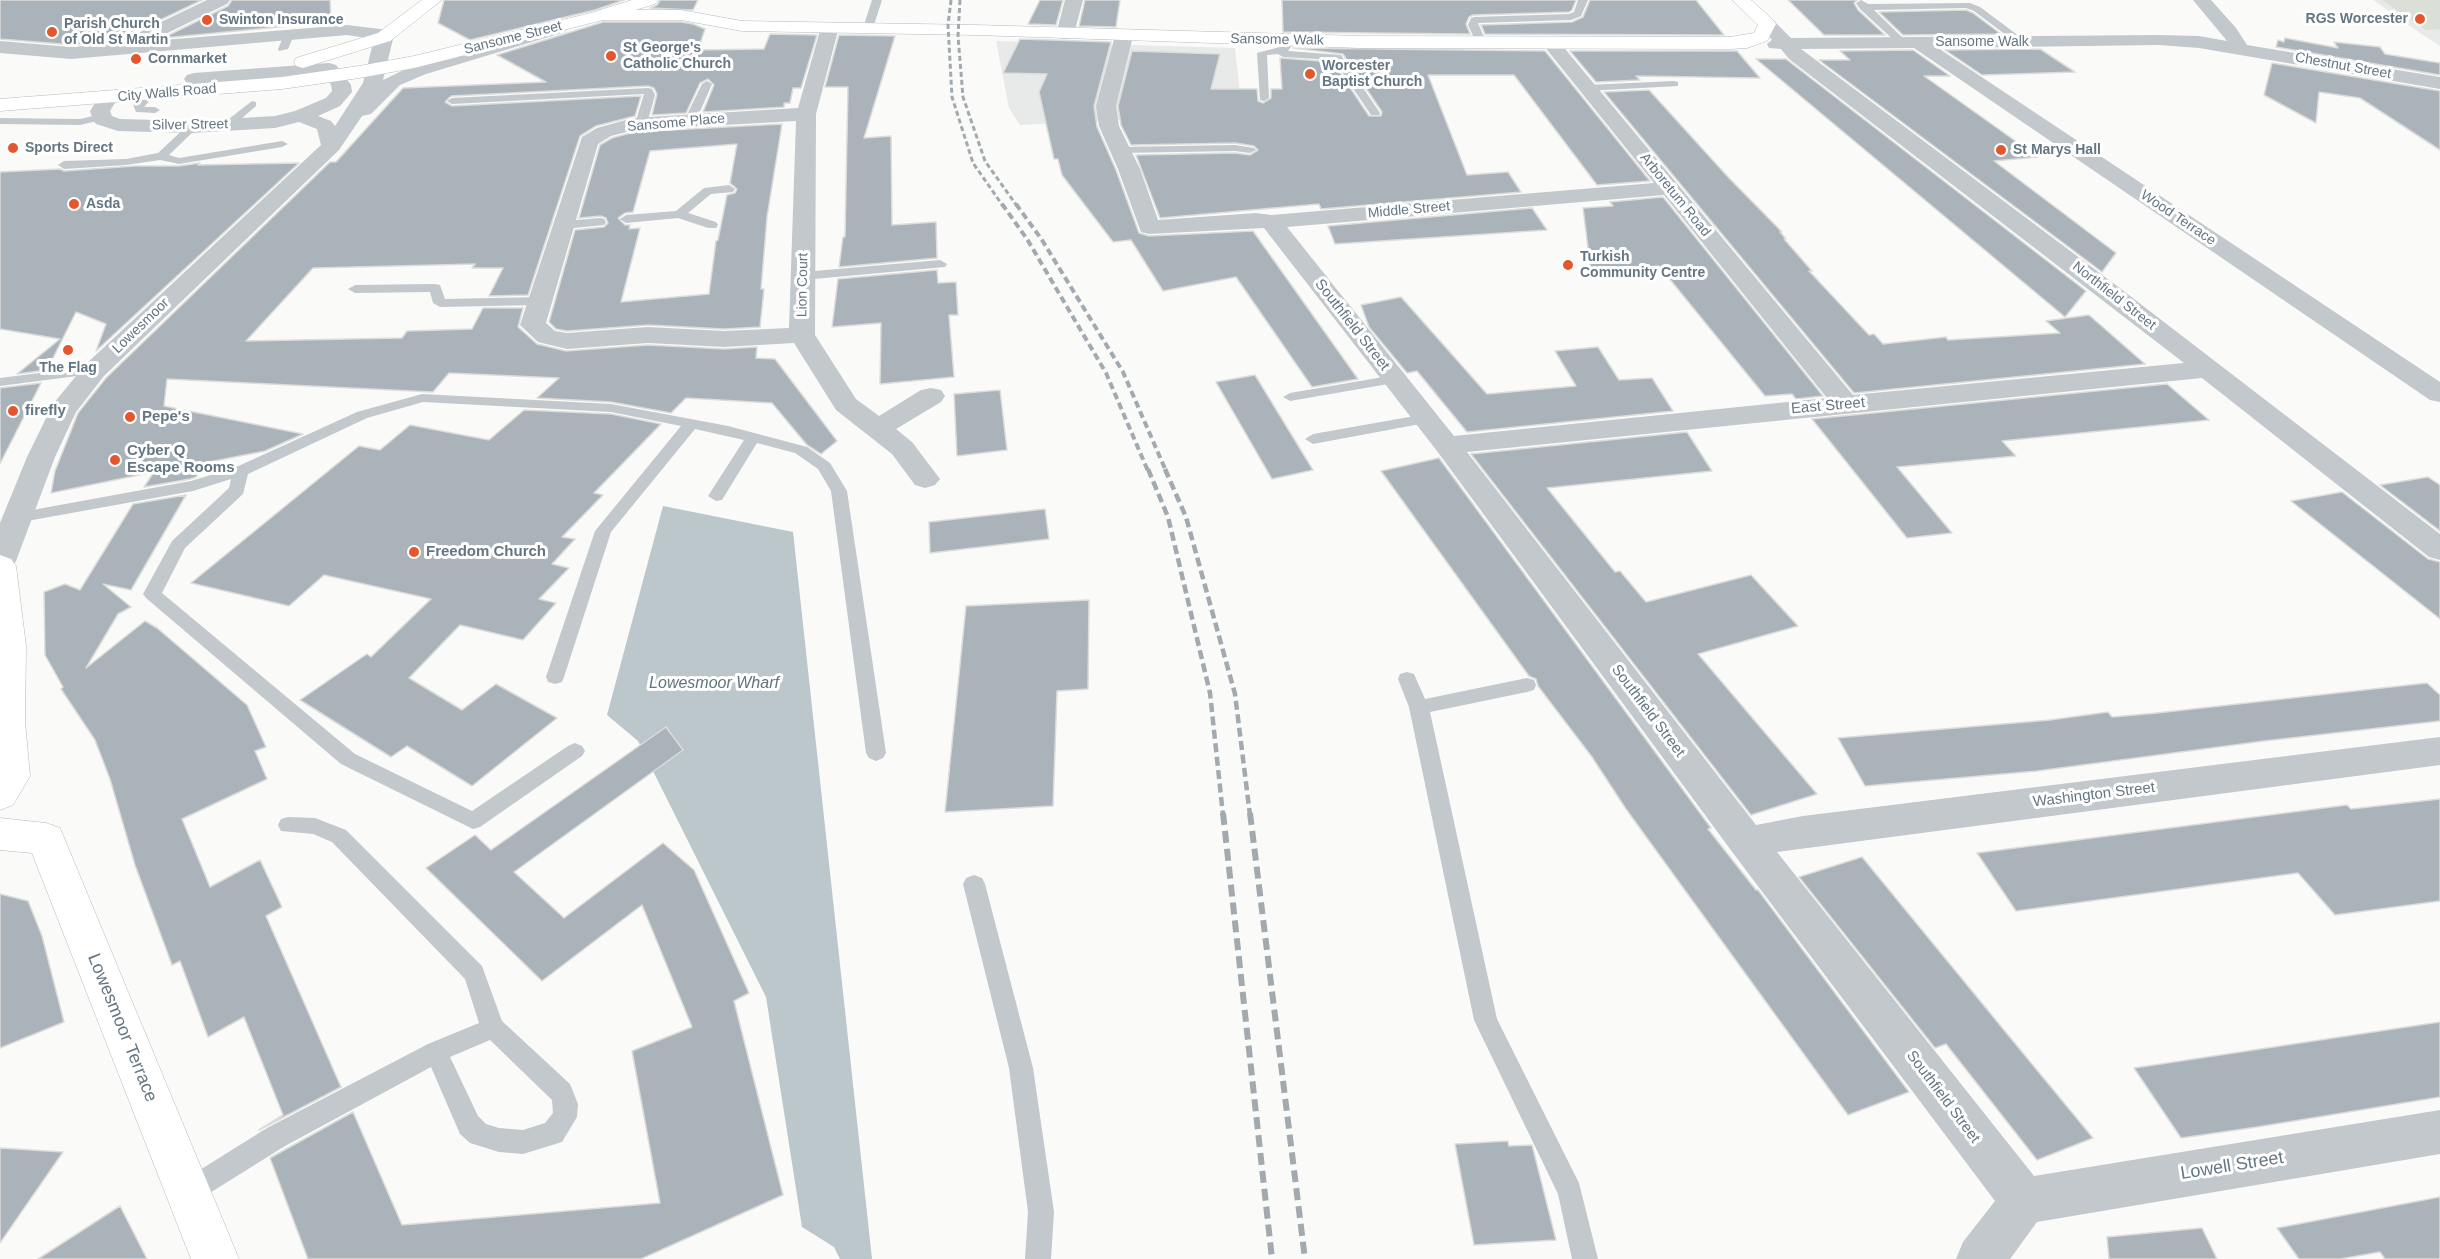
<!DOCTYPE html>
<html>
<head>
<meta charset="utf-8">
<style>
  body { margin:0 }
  canvas { display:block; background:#fafaf8 }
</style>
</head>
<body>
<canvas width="2440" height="1259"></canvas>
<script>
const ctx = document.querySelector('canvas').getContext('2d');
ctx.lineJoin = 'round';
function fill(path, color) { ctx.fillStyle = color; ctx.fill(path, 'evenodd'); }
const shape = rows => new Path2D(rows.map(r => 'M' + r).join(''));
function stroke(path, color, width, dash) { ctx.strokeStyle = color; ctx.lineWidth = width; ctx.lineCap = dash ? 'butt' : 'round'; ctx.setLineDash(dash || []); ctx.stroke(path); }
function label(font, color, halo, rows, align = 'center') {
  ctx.font = font + ' Arial,sans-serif'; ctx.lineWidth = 6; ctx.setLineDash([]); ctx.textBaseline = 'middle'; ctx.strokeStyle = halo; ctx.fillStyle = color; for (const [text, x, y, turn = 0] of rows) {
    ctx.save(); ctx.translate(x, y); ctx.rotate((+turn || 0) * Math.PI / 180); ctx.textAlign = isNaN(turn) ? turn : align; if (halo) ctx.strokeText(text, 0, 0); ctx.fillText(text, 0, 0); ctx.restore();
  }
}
fill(shape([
  [2373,0,2440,0,2440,46,2426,37],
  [996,41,1235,48,1241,103,1121,120,1020,125,1009,108]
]), '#e8e9e9');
fill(shape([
  [2382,0,2440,0,2440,29,2426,30]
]), '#dadfd7');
fill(shape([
  [663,506,793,532,872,1259,840,1259,834,1247,802,1227,766,997,638,741,607,715]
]), '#bbc7cb');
const building = shape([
  [0,0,202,0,135,32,131,40,74,45,0,39,0,0],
  [232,0,330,0,331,22,163,38,228,6,232,0],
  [444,0,624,0,595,10,470,40,438,23,444,0],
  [660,0,698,0,693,10,650,8,657,5,660,0],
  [1040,0,1063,0,1056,25,1028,24,1040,0],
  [1085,0,1120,0,1116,27,1079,26,1085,0],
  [1282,0,1576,0,1572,10,1569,12,1473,15,1469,17,1466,24,1470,34,1283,32,1282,0],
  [1590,0,1696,0,1724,35,1485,34,1481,25,1572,22,1583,17,1590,0],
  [1788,0,1857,0,1854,3,1858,10,1885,35,1824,35,1788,0],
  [1966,10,1973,13,2001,34,1903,35,1879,12,1966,10],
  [603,22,681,22,693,24,705,29,698,50,764,49,770,34,817,35,801,88,793,88,790,103,784,103,784,107,703,112,714,85,708,79,700,83,686,113,652,115,657,94,654,88,648,86,451,96,445,102,452,106,641,96,635,116,596,126,580,136,528,295,489,296,503,268,472,268,475,264,313,268,246,341,402,338,407,331,472,329,483,308,523,308,518,327,537,344,566,351,648,345,724,349,757,347,756,358,775,359,837,441,821,454,807,445,772,403,686,398,671,413,611,402,537,398,559,378,449,373,433,392,167,379,164,406,303,434,265,451,204,463,196,477,190,479,144,487,154,472,51,493,55,471,78,413,106,378,330,162,336,162,403,88,546,82,497,55,603,22],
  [839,35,895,36,864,138,891,136,892,225,936,222,937,258,839,267,843,237,845,237,848,87,825,87,839,35],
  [2285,38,2338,48,2334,42,2380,47,2385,54,2440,63,2440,75,2276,47,2278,40,2284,42,2285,38],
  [1020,39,1111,42,1094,106,1097,127,1116,170,1139,233,1149,236,1253,231,1358,379,1312,387,1236,277,1163,291,1131,240,1113,242,1062,175,1058,159,1054,159,1039,92,1047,74,1003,73,1020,39],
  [1293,48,1545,51,1650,181,1597,185,1514,75,1428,75,1467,175,1508,172,1521,192,1321,209,1319,204,1160,218,1136,155,1235,153,1250,155,1258,150,1254,146,1235,143,1131,145,1121,125,1118,106,1132,51,1220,54,1211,89,1257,89,1258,101,1263,103,1271,98,1271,89,1282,89,1280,58,1333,62,1369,116,1381,116,1382,112,1343,54,1293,48],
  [2040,49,2075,72,1982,75,1945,50,2040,49],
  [1913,50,1950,76,1924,76,2038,157,1994,161,2116,253,2102,272,1819,60,1850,60,1840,51,1913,50],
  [1570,51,1737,51,1760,78,1636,76,1640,80,1596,82,1570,51],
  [1756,59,1786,59,2086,291,2065,317,1756,59],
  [2272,63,2440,91,2440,150,2360,98,2319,92,2316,123,2264,95,2272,63],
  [1649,90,1728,177,1782,232,1780,232,1786,239,1784,239,1812,271,1809,271,1869,335,1874,334,1883,344,1946,337,1948,340,2060,333,2046,321,2089,315,2145,364,1854,393,1604,92,1649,90],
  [782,124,767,217,761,289,764,289,760,327,724,329,648,325,567,331,556,329,549,322,575,230,604,227,608,223,606,218,601,216,579,218,600,145,612,138,634,132,782,124],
  [737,144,730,183,737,189,735,193,727,195,718,240,716,241,709,294,621,302,640,228,629,229,630,225,625,225,618,218,625,213,633,212,650,151,737,144],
  [200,163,198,165,299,163,96,351,106,324,76,312,47,370,17,374,60,339,0,329,0,172,60,169,64,171,135,166,179,166,200,163],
  [1663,197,1823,396,1796,399,1792,394,1765,396,1659,266,1591,272,1583,208,1613,206,1610,202,1663,197],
  [1532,208,1547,230,1335,244,1328,226,1532,208],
  [937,270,938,283,956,282,958,315,949,315,954,377,880,384,881,323,832,327,838,279,937,270],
  [1401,297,1487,394,1576,386,1555,351,1598,347,1619,380,1652,378,1673,411,1467,432,1417,371,1407,373,1369,327,1361,305,1401,297],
  [1255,375,1313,470,1272,479,1216,382,1255,375],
  [41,383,0,464,0,388,41,383],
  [2167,384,2209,420,2002,441,2016,456,1897,467,1952,533,1907,538,1812,419,2167,384],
  [1000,390,1007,450,957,456,954,394,1000,390],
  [524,410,611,414,661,424,594,493,603,495,562,537,575,539,552,564,569,568,539,599,556,603,523,640,460,625,409,678,462,710,496,684,557,718,472,786,407,746,391,757,300,700,367,654,371,657,431,599,324,575,289,606,191,583,359,446,380,450,410,425,489,440,524,410],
  [1687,432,1712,471,1547,488,1615,572,1620,571,1646,602,1751,575,1798,626,1698,654,1817,794,1751,815,1471,454,1687,432],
  [1439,458,1711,828,1708,829,1756,890,1758,890,1909,1092,1848,1115,1626,809,1592,757,1538,686,1536,679,1529,676,1381,471,1439,458],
  [2428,477,2440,485,2440,531,2380,485,2428,477],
  [2342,492,2428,559,2440,562,2440,619,2291,501,2342,492],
  [186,495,131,590,103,584,131,607,118,614,86,668,145,621,157,628,247,705,266,747,255,751,267,779,182,819,210,887,260,860,282,907,266,916,341,1087,259,1130,283,1115,244,1017,208,1037,180,961,172,965,135,865,110,779,95,740,61,689,63,687,45,655,44,592,65,584,80,590,133,504,186,495],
  [1045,509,1049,539,930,553,929,522,1045,509],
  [1089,600,1088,689,1057,691,1053,806,945,812,966,606,1089,600],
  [2427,683,2440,695,2440,721,2264,741,2037,771,1865,786,1838,738,2050,720,2108,712,2112,717,2157,713,2427,683],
  [666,727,683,750,514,872,564,918,663,843,694,870,749,993,734,1001,783,1195,641,1259,308,1259,270,1158,353,1112,402,1225,660,1203,632,1051,692,1027,642,905,542,981,426,868,475,835,491,850,666,727],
  [2440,799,2440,901,2335,915,2298,873,2016,911,1977,853,2347,805,2351,809,2440,799],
  [1862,857,2022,1052,2093,1138,2037,1160,1946,1044,1935,1048,1799,877,1862,857],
  [0,894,28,901,42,936,64,1022,0,1048,0,894],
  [2440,1022,2440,1097,2257,1127,2181,1138,2134,1068,2440,1022],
  [1508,1141,1509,1146,1532,1145,1556,1240,1474,1245,1455,1144,1508,1141],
  [0,1148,63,1152,0,1243,0,1148],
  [2440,1197,2440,1259,2385,1259,2380,1252,2340,1259,2299,1259,2277,1228,2440,1197],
  [120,1206,147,1259,38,1259,120,1206],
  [2202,1228,2217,1259,2109,1259,2107,1237,2202,1228]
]);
fill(building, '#aab3b9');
stroke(building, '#dcdcda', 1.5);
const secondary = shape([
  [632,0,658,0,655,4,603,20,597,19,594,15,597,11,632,0],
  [0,555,11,559,16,566,26,646,25,722,30,776,13,805,0,810,0,555],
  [0,818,46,823,60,828,239,1259,191,1259,32,853,0,850,0,818]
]);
const primary = shape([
  [422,0,442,0,390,41,303,68,296,66,294,62,296,58,378,33,422,0],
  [1732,0,1751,0,1773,20,1776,24,1767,41,1747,48,1730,49,1361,48,976,35,742,31,681,20,603,20,414,68,359,78,282,89,0,111,0,99,282,77,359,66,414,56,603,10,681,10,742,21,976,25,1361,36,1730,37,1754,33,1758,25,1732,0]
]);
stroke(secondary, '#b3babf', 1);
stroke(primary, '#b5babe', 1);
fill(shape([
  [872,0,882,0,873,28,868,31,863,28,872,0],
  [1578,0,1588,0,1581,16,1571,20,1478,23,1486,42,1481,45,1476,42,1468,25,1471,18,1474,17,1569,14,1574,12,1578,0],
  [1861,0,1868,4,1970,3,1980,7,2027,42,2018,44,1974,11,1966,8,1874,10,1908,43,1899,45,1860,9,1856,3,1861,0],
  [289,32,294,35,288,49,279,51,278,49,284,35,289,32],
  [1289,39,1294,42,1288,51,1341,55,1380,113,1379,115,1371,115,1334,60,1283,57,1278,54,1267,55,1269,98,1264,101,1260,100,1257,53,1280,47,1289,39],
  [707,81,712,84,696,121,694,123,686,123,684,121,702,84,707,81],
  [1674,81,1678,82,1678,86,1587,91,1582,88,1587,85,1674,81],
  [648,88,652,89,655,95,647,124,641,127,635,124,644,94,452,104,447,101,452,98,648,88],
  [150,92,155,95,144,107,155,107,160,110,155,113,136,112,133,104,150,92],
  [252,101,256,102,256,106,233,126,225,126,225,122,252,101],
  [102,114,108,117,106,119,80,125,0,124,0,118,80,119,102,114],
  [192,124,198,127,196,129,169,155,179,158,282,141,288,144,282,147,179,164,160,160,126,165,64,169,58,165,64,161,126,159,158,153,188,125,192,124],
  [1235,145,1254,148,1256,150,1250,153,1235,151,1120,153,1114,150,1120,147,1235,145],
  [729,185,735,189,733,192,711,194,688,213,716,222,718,225,716,228,708,228,678,218,626,223,620,219,626,215,676,211,704,188,729,185],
  [600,218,604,219,606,222,604,225,564,229,558,225,564,221,600,218],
  [940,260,947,264,945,267,803,280,796,276,803,272,940,260],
  [435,284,440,285,445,299,541,297,548,301,541,305,440,307,433,303,430,292,355,293,348,289,355,285,435,284],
  [95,366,102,370,100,373,0,386,0,378,95,366],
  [1395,375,1400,376,1402,379,1400,382,1290,401,1283,397,1290,393,1395,375],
  [422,394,611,404,728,426,807,447,830,463,847,491,886,753,883,758,876,761,869,758,866,753,831,491,818,469,795,453,757,443,722,500,716,501,708,496,744,440,695,429,611,532,564,677,562,682,555,684,548,682,546,677,595,531,681,426,611,412,423,402,367,418,248,474,243,494,185,548,162,593,355,754,472,811,568,746,575,743,582,746,585,751,582,756,480,827,473,829,341,764,146,598,143,594,172,541,229,488,231,479,193,491,16,523,10,522,8,518,10,514,16,513,191,481,234,468,357,412,422,394],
  [1426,414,1431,416,1434,419,1431,422,1313,444,1305,439,1313,434,1426,414],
  [1407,672,1414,674,1425,699,1527,678,1534,680,1536,685,1534,690,1527,692,1430,712,1497,1019,1579,1183,1598,1259,1572,1259,1558,1194,1474,1020,1409,707,1398,679,1400,674,1407,672],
  [288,817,315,818,346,830,482,966,502,1021,570,1084,578,1104,577,1117,562,1142,523,1154,499,1152,470,1143,460,1134,431,1067,285,1146,197,1201,188,1205,179,1201,175,1192,179,1183,267,1128,428,1044,479,1023,465,979,332,842,313,834,281,831,278,825,281,819,288,817],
  [490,1040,552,1100,553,1113,545,1123,523,1130,499,1128,486,1124,478,1116,450,1057,490,1040],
  [974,875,982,878,985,884,1033,1068,1054,1212,1051,1259,1025,1259,1028,1212,1009,1068,963,884,966,878,974,875]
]), '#c3c8cc');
fill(shape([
  [207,0,230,0,227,4,151,41,347,25,388,30,394,31,397,35,393,39,383,80,412,66,553,24,559,23,565,24,568,28,565,32,426,74,400,85,371,114,362,116,339,150,104,376,76,412,55,457,16,561,11,568,0,571,0,523,27,457,53,404,86,364,321,145,317,129,299,122,275,128,192,133,118,131,96,124,93,120,90,111,101,94,115,94,118,98,110,111,112,116,120,119,192,121,275,116,295,111,326,98,332,91,331,85,324,75,194,85,187,83,184,79,187,75,194,73,329,63,336,65,351,85,352,92,340,106,318,116,331,121,335,126,363,83,374,39,347,35,71,59,0,53,0,41,71,47,132,42,136,34,207,0],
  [1065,0,1083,0,1074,34,1071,38,1065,39,1059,38,1056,34,1065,0],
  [2193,0,2211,0,2236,28,2247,45,2440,77,2440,89,2199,48,2159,45,1938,48,2440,382,2440,402,2430,400,1914,48,1801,49,2121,289,2440,534,2440,560,2429,557,2202,378,1467,452,1756,825,1803,816,2440,737,2440,765,1777,852,2034,1176,2440,1110,2440,1154,2037,1222,2010,1259,1956,1259,1963,1242,1995,1201,1733,853,1437,451,1264,228,1149,234,1141,232,1118,169,1099,126,1096,106,1115,36,1118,32,1130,32,1133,36,1116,106,1119,126,1140,169,1158,220,1256,213,1271,215,1654,183,1544,46,1541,42,1544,38,1550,36,1556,38,1853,395,2184,363,1789,59,1781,49,1769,48,1767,44,1772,40,1758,24,1761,20,1767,19,1773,20,1791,38,2159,35,2199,36,2227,41,2193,0],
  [1664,195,1827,398,1454,436,1287,227,1664,195],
  [830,22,836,23,839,27,816,114,815,335,856,399,879,416,921,390,931,388,941,390,945,396,941,402,896,429,912,442,940,479,935,485,925,488,915,485,892,454,836,410,794,343,724,347,648,343,567,349,538,342,520,325,582,137,597,128,633,118,798,108,821,27,824,23,830,22],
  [796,121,789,328,724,331,648,327,567,333,555,331,546,323,598,144,611,136,634,130,796,121]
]), '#c3c8cc');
fill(secondary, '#fff');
fill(primary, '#fff');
stroke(shape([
  [951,0,948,25,952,97,973,163,1003,206],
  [960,0,958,36,963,97,985,161,1017,206]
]), '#a2aab0', 3, [5, 3]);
stroke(shape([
  [1002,204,1027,239,1106,373,1148,471],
  [1016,204,1042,240,1123,372,1166,471]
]), '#a2aab0', 4, [7, 4]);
stroke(shape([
  [1148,469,1168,517,1210,693,1223,815],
  [1165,469,1186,517,1235,694,1250,815]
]), '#a2aab0', 4.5, [9, 4.5]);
stroke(shape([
  [1223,813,1272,1259],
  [1250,813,1305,1259]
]), '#a2aab0', 6, [12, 6]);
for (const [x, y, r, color] of [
  [2420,19,6,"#e4572e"],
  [207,20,6,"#e4572e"],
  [52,32,6,"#e4572e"],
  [611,56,6,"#e4572e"],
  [136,59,6,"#e4572e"],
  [1310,74,6,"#e4572e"],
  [13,148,6,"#e4572e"],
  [2001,150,6,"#e4572e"],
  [74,204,6,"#e4572e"],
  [1568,265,6,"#e4572e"],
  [68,350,6,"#e4572e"],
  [13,411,6,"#e4572e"],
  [130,417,6,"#e4572e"],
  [115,460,6,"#e4572e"],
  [414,552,6,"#e4572e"]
]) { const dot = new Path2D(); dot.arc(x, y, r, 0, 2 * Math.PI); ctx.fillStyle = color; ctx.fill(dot); stroke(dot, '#fff', 2); }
label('bold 14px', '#657683', '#fff', [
  ["RGS Worcester",2408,19,"right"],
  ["Swinton Insurance",219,20],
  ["Parish Church",64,24],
  ["of Old St Martin",64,40],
  ["St George's",623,48],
  ["Catholic Church",623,64],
  ["Cornmarket",148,59],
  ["Worcester",1322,66],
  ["Baptist Church",1322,82],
  ["Sports Direct",25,148],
  ["St Marys Hall",2013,150],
  ["Asda",86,204],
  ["Turkish",1580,257],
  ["Community Centre",1580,273],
  ["The Flag",68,368,"center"]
], 'left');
label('14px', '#657683', '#fff', [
  ["Sansome Street",513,38,-14],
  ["Sansome Walk",1277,40,1],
  ["Sansome Walk",1982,42],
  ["Chestnut Street",2343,66,10],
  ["City Walls Road",167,93,-5],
  ["Sansome Place",676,123,-5],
  ["Silver Street",190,125,-1],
  ["Arboretum Road",1675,195,51],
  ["Middle Street",1409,210,-5],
  ["Wood Terrace",2178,218,34],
  ["Lion Court",803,285,-89],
  ["Northfield Street",2114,296,38],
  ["Lowesmoor",141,326,-44]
]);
label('15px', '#657683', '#fff', [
  ["Southfield Street",1352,325,52],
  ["East Street",1828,406,-5],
  ["Southfield Street",1648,711,53],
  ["Washington Street",2094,795,-7],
  ["Southfield Street",1943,1097,53]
]);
label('bold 15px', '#657683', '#fff', [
  ["firefly",25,411],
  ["Pepe's",142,417],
  ["Cyber Q",127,451],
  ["Escape Rooms",127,468],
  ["Freedom Church",426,552]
], 'left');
label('italic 16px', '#60757c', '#fff', [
  ["Lowesmoor Wharf",714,684]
]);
label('18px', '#657683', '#fff', [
  ["Lowesmoor Terrace",122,1028,68],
  ["Lowell Street",2232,1166,-9]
]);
</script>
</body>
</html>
